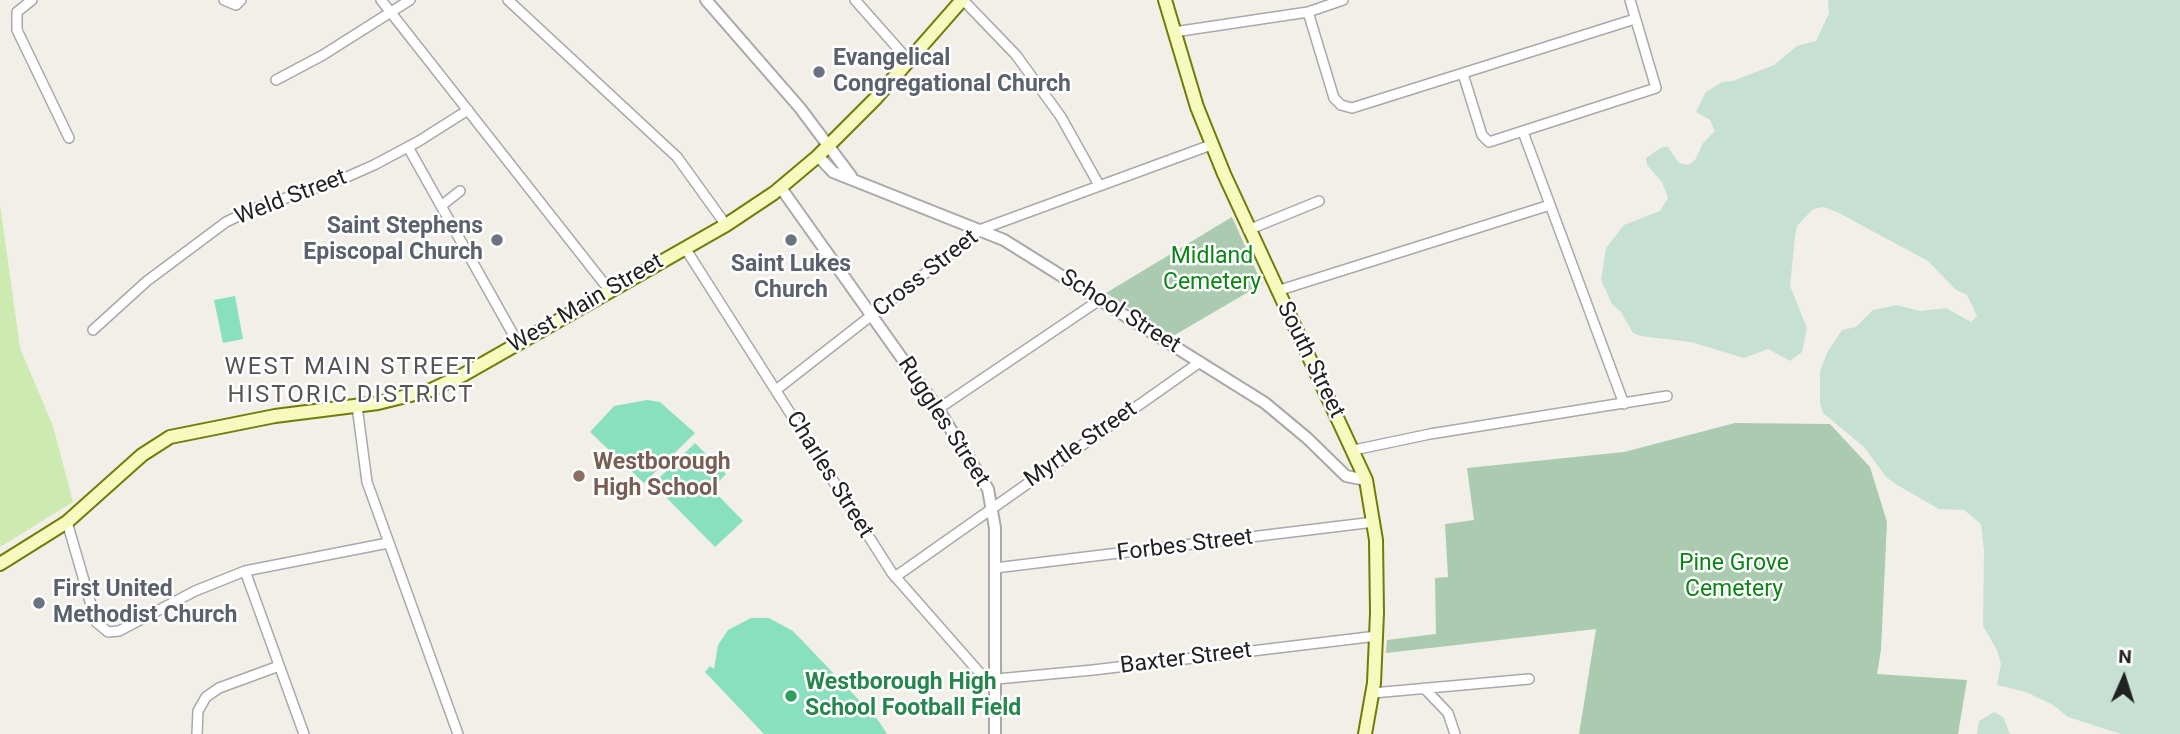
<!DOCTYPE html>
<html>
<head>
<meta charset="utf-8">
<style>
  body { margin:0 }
  #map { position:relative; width:2180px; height:734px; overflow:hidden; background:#f2efe9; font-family:Roboto,sans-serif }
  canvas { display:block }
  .north { position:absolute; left:2089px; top:643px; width:70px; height:70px; -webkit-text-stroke:5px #fff; paint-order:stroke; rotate:3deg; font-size:19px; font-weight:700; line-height:28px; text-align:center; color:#222 }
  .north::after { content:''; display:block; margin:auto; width:24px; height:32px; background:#222; clip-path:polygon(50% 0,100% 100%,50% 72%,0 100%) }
</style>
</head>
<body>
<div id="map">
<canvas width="2180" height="734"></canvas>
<div class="north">N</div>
</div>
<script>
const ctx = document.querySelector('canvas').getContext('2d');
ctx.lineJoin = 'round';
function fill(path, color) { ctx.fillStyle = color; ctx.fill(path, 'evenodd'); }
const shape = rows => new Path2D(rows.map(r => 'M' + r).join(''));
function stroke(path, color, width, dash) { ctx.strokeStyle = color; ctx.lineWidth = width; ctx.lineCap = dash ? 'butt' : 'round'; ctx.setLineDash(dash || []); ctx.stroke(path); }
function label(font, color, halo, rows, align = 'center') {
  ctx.font = font + ' Roboto,sans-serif'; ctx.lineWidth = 5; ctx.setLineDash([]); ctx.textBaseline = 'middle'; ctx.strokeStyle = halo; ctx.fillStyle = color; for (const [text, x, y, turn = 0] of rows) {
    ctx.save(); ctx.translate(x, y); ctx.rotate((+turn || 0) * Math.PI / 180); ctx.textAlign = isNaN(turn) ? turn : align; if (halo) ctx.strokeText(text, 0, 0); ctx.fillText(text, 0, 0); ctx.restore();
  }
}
fill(shape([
  [0,204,20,348,53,426,73,502,0,547]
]), '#cdebb0');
fill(shape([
  [1828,0,2180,0,2180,734,2121,734,2068,717,2053,705,2026,692,1997,685,2001,664,1997,650,1983,626,1984,551,1981,524,1964,510,1939,509,1897,485,1886,477,1864,447,1823,413,1820,403,1820,371,1827,353,1842,330,1856,327,1873,310,1897,305,1920,311,1946,308,1971,322,1977,316,1967,295,1956,290,1928,261,1837,212,1824,207,1813,209,1797,226,1795,237,1790,286,1807,328,1802,352,1790,361,1768,349,1744,358,1691,342,1640,336,1633,333,1621,312,1612,304,1601,280,1606,248,1624,225,1660,211,1668,198,1662,182,1647,165,1646,158,1662,147,1668,147,1679,163,1688,165,1695,160,1703,143,1715,131,1710,120,1696,112,1706,92,1722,82,1733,81,1774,65,1797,46,1816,41,1829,13],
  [1994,712,2003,717,2010,734,1977,734,1979,721]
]), '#c6e0d4');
fill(shape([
  [1232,217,1262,284,1173,336,1106,293],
  [1735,423,1830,424,1870,467,1887,522,1881,650,1877,674,1967,680,1958,734,1579,734,1596,629,1386,653,1387,640,1436,634,1435,578,1448,577,1445,524,1474,520,1467,468,1624,452]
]), '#aacbaf');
fill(shape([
  [235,296,243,339,223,343,214,300],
  [647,400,660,402,695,433,644,483,590,432,614,406],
  [695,443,726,474,712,489,743,521,715,547,653,484],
  [751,618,769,618,793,631,878,720,887,734,764,734,705,672,710,666,714,669,718,645,728,630]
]), '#88e0be');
const minor = shape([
  [32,0,17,12,17,30,69,138],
  [224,0,236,5,241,0],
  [381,0,610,291],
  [508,0,677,157,726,225],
  [855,0,909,61],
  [963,0,1016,55,1061,117,1099,185],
  [1308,12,1334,98,1341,105,1352,108,1635,19],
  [1174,32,1308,12,1343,0],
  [1463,74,1482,135,1489,142,1656,88,1630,0],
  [276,80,323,55,410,0],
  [1523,132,1624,404],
  [408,147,518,343],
  [441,206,460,191],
  [1248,230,1319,201],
  [685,248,892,573,986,680,1093,670,1377,636],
  [1277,291,1550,205],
  [93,330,147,281,226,222,253,209,340,180,374,165,419,141,468,110],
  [776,390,982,229,1211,145],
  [357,406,367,482,458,734],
  [938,409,1101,299],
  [1354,450,1430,434,1667,396],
  [67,522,96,622,108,632,119,631,195,591,245,571,388,543],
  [995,568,1374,522],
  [245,571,304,734],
  [895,577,1200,362],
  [1424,688,1448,713,1455,734],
  [1373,693,1529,679],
  [197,734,198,711,206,697,219,688,279,666]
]);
const tertiary = shape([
  [706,0,800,108,851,176],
  [818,156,833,172,1004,240,1265,403,1307,438,1346,476,1366,480],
  [781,188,938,409,988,489,995,528,995,734]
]);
const secondary = shape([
  [1165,0,1197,107,1224,174,1366,480,1376,540,1377,613,1374,683,1365,734],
  [0,564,67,522,142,455,170,437,275,416,378,403,431,390,463,375,726,225,774,193,818,156,876,98,962,0]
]);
stroke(minor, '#a9a9a9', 12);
stroke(tertiary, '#a9a9a9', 14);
stroke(secondary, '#707d05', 16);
stroke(minor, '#fff', 9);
stroke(tertiary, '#fff', 10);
stroke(secondary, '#f7fabf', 12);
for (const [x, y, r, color] of [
  [819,72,7,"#6b7280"],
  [497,240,7,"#6b7280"],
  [791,240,7,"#6b7280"],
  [579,476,7,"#8d6e63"],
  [39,603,7,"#6b7280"],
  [791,696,7,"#2e9e5b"]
]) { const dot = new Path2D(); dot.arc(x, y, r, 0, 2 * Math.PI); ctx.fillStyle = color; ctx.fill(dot); stroke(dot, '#fff', 2.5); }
label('bold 23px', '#5b616d', '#fff', [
  ["Evangelical",833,59],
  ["Congregational Church",833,85],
  ["Saint Stephens",483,227,"right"],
  ["Episcopal Church",483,253,"right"],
  ["Saint Lukes",791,265,"center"],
  ["Church",791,291,"center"],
  ["First United",53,590],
  ["Methodist Church",53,616]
], 'left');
label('23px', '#222', '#fff', [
  ["Weld Street",291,198,-21],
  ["Cross Street",926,274,-38],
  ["West Main Street",586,304,-30],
  ["School Street",1120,312,32],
  ["South Street",1310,360,64],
  ["Ruggles Street",943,422,57],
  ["Myrtle Street",1081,445,-35],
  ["Charles Street",829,475,58],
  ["Forbes Street",1185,546,-7],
  ["Baxter Street",1186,659,-7]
]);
label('23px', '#0c8416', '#fff', [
  ["Midland",1212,257],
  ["Cemetery",1212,283],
  ["Pine Grove",1734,564],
  ["Cemetery",1734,590]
]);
label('bold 23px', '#785e54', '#fff', [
  ["Westborough",593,463],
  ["High School",593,489]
], 'left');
label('bold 23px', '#27864d', '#fff', [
  ["Westborough High",805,683],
  ["School Football Field",805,709]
], 'left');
ctx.letterSpacing = '2px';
label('24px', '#555', '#fff', [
  ["WEST MAIN STREET",351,368],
  ["HISTORIC DISTRICT",351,396]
]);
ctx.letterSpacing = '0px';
</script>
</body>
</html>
